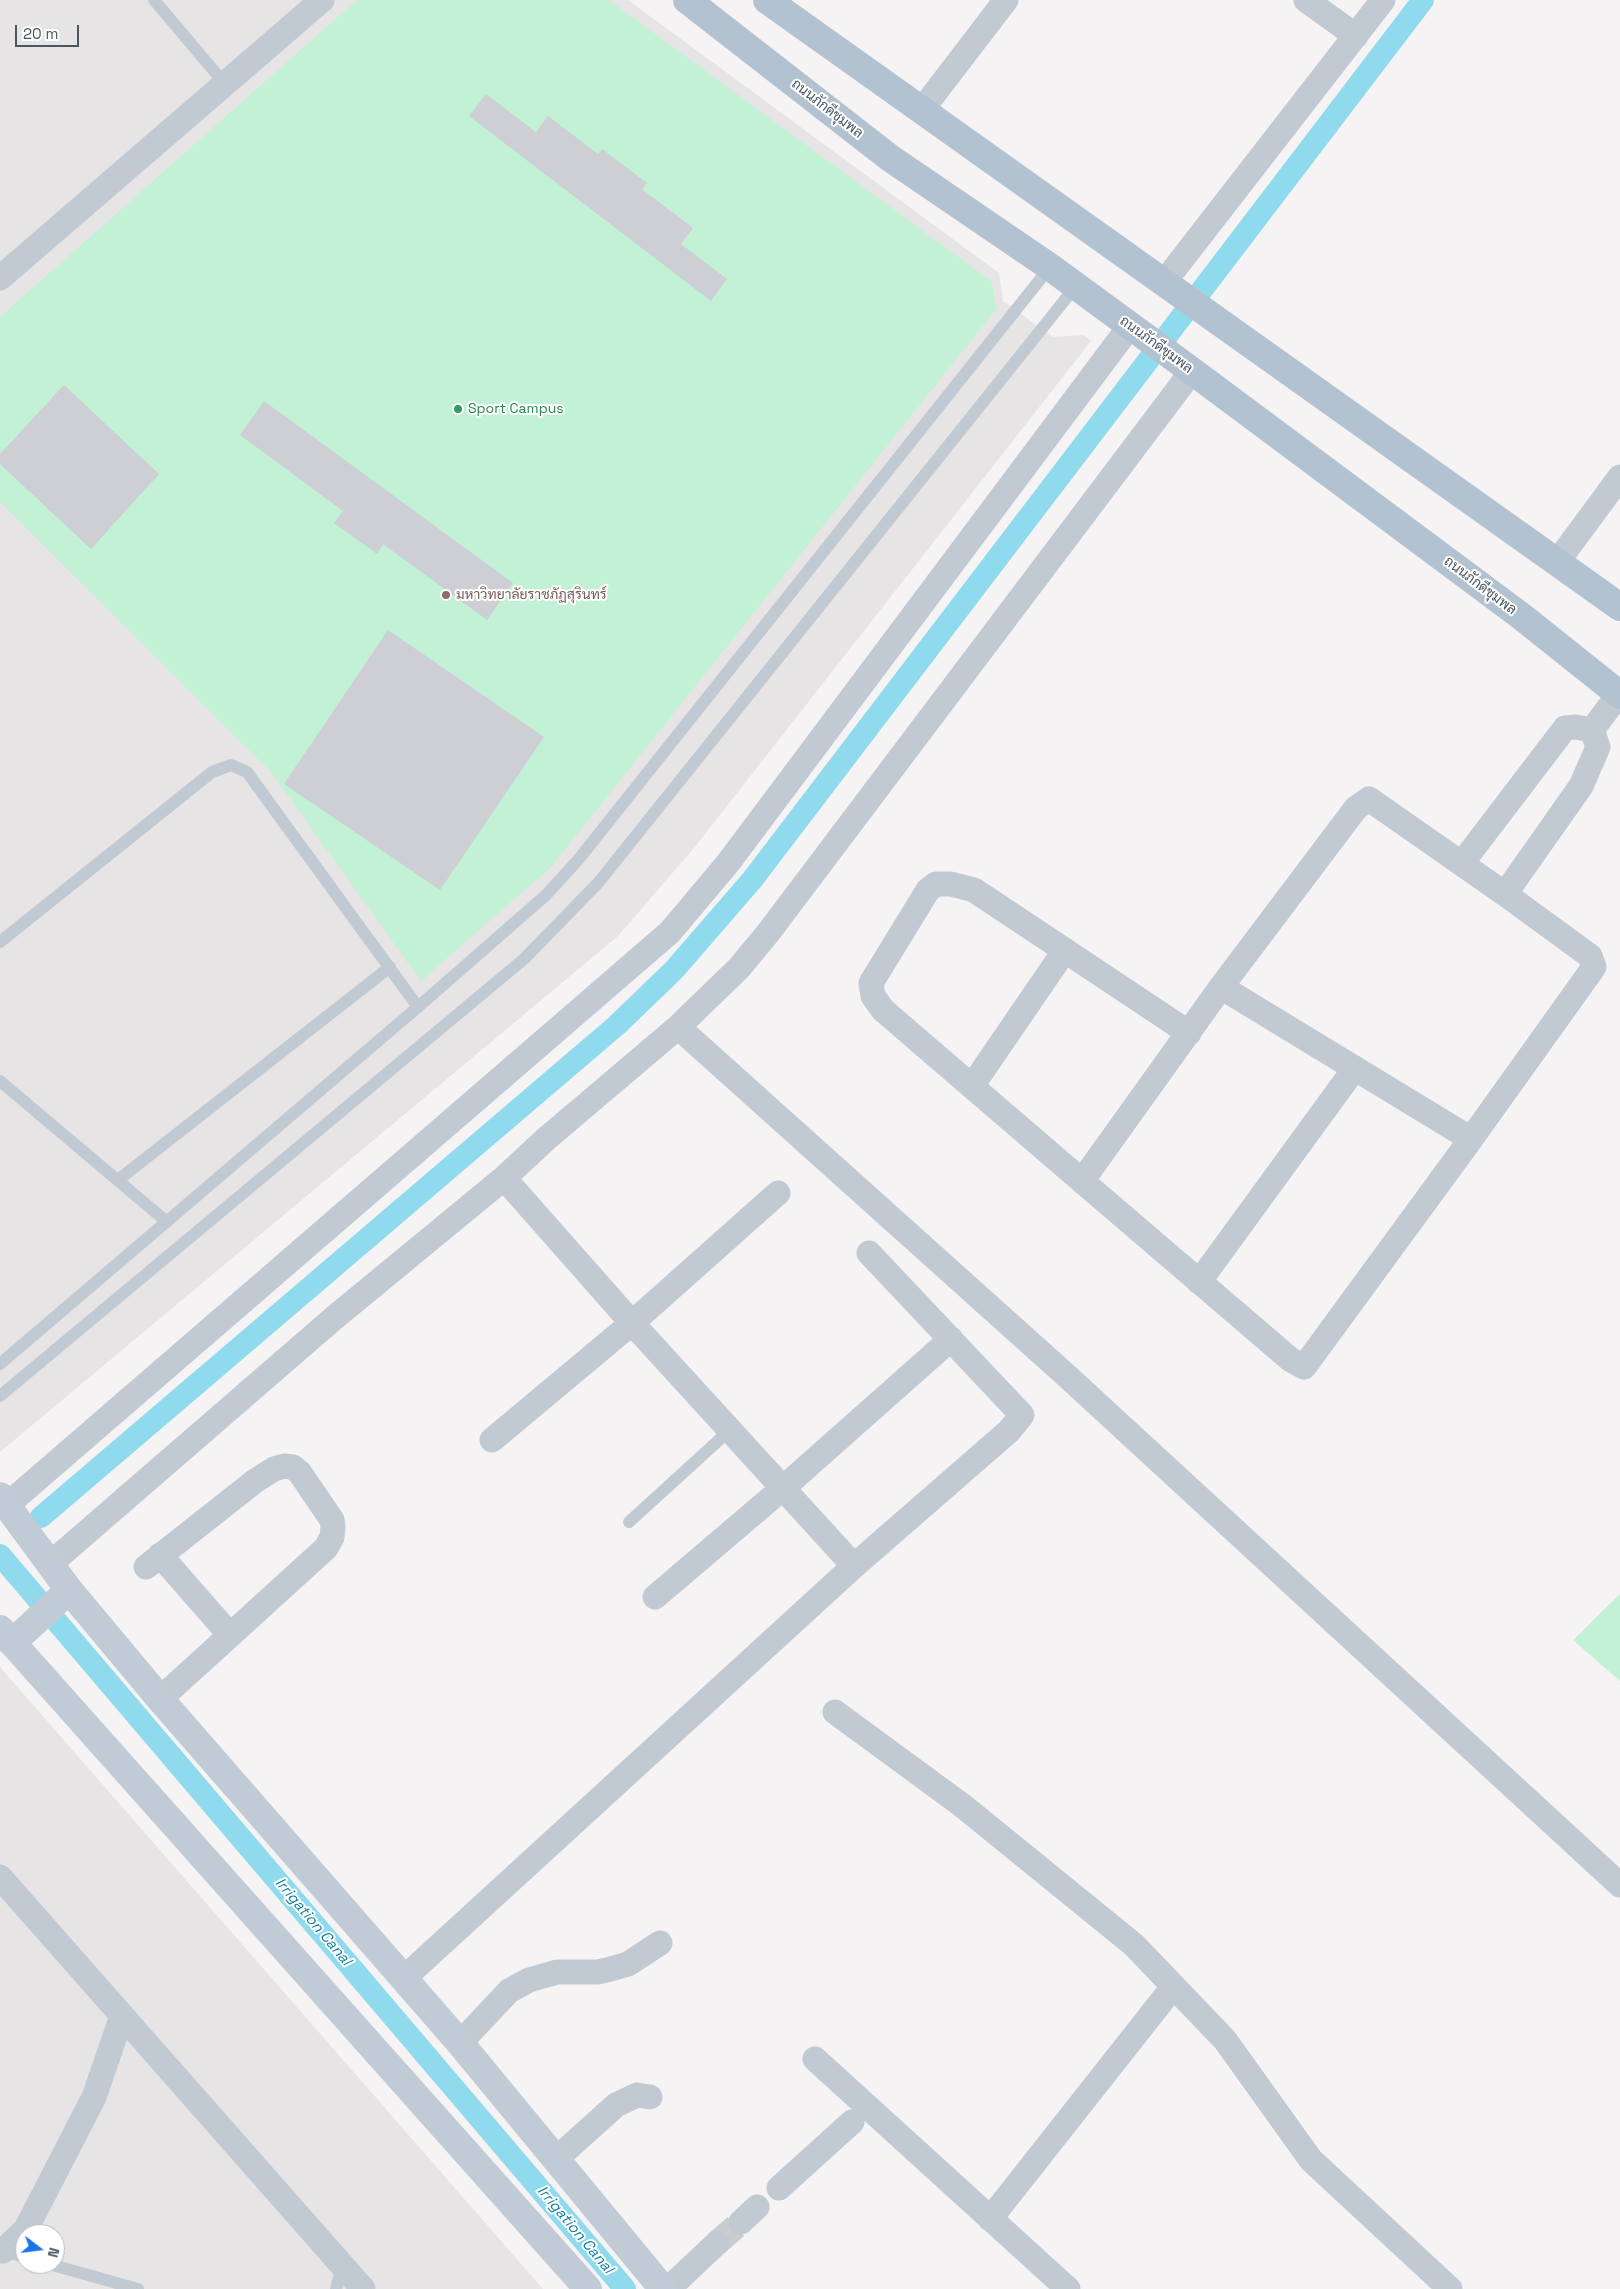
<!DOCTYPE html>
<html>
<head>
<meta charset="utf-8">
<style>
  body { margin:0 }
  #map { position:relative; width:1620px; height:2289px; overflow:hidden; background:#f5f3f3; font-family:"Space Grotesk",sans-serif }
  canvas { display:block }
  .north { position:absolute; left:15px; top:2224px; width:50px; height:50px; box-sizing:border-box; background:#fff; border:1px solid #b7bbc0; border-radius:50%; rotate:105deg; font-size:14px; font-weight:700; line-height:20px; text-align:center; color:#4a5661 }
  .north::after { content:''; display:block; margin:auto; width:18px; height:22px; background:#1a73e8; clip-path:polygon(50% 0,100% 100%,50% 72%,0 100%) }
  .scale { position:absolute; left:15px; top:25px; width:64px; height:22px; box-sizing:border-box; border:2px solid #4a5661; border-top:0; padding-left:6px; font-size:15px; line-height:18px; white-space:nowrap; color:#4a5661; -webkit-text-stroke:4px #fff; paint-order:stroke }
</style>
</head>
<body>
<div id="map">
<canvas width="1620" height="2289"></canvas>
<div class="north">N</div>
<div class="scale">20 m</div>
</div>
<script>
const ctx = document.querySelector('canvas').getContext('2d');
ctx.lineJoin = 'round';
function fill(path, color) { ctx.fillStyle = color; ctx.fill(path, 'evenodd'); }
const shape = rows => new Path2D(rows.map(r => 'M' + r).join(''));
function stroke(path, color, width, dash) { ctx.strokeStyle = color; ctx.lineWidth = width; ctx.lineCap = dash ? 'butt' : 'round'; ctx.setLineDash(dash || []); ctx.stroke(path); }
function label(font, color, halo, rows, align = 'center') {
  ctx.font = font + ' "Space Grotesk",Sarabun,sans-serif'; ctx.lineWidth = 4; ctx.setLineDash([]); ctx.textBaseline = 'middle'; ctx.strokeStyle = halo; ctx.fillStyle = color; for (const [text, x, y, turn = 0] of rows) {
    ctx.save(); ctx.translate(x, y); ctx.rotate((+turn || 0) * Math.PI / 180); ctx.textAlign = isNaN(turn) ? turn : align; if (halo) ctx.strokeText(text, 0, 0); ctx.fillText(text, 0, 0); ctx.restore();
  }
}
fill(shape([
  [0,0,628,0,999,273,1003,301,1053,337,1084,335,1091,341,694,848,618,936,0,1452],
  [0,1667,543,2289,0,2289],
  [25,2234,55,2234,55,2264,25,2264]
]), '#e6e4e5');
fill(shape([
  [357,0,609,0,991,281,997,308,550,868,421,981,270,771,0,502,0,317],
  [1620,1594,1620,1681,1573,1640]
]), '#c3f1d5');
stroke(shape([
  [41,1517,617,1025,674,970,752,880,1423,0],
  [0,1555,625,2289]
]), '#90daee', 22);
fill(shape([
  [486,94,536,132,548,116,598,154,602,149,647,183,642,189,693,228,681,244,727,279,711,301,469,116],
  [64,385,159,474,91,549,0,464,0,454],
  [264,401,513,583,487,620,383,544,377,554,334,523,343,511,240,435],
  [388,630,544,737,440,890,284,784]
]), '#cdcfd5');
stroke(shape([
  [717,2243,741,2222]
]), '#caccce', 25, [25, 12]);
stroke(shape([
  [154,0,225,84],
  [0,942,212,772,231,765,247,772,418,1007],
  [0,1081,167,1222],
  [118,1180,390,967],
  [0,1364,418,1007,546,895,578,860,1050,267],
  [0,1396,524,959,598,883,1076,286],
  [629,1522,730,1430],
  [3,2251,25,2257],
  [49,2264,138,2289],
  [336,2289,342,2266]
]), '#c1cad2', 12);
stroke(shape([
  [1306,0,1356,36],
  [921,111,1006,0],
  [0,278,322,0],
  [1165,281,1383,0],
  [1558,561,1620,477],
  [1462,863,1565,728,1576,727,1592,730],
  [1505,894,1369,799,1356,808,1221,987,1471,1139,1594,967,1590,956,1505,894,1581,786,1598,747,1592,730,1619,694],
  [1221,987,1082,1181,1291,1360,1304,1367,1471,1139],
  [678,1027,1068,1377,1620,1885],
  [972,1086,1065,950],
  [1082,1181,883,1010,873,996,871,983,928,890,936,884,951,884,974,890,1189,1033],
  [1199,1282,1355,1068],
  [492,1440,632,1323,778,1193],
  [7,1505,670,932,728,863,1130,326],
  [160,1555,230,1635],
  [50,1564,334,1318,504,1178,546,1139,678,1027,739,968,768,933,1192,371],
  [854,1566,1009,1431,1022,1415,869,1253],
  [146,1567,255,1481,274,1469,284,1466,293,1467,300,1473,332,1520,333,1527,332,1537,326,1548,160,1699],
  [655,1597,783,1488,951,1339],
  [835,1712,963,1806,1134,1945,1225,2040,1311,2160,1450,2289],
  [0,1877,363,2289],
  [403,1979,854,1566,632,1323,504,1178],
  [460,2043,509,1991,529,1980,557,1972,597,1972,607,1970,628,1964,660,1943],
  [815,2059,1068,2289],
  [555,2160,616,2105,637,2095,650,2097],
  [779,2188,852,2122],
  [990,2219,1173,1987],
  [741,2222,757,2207],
  [0,2250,3,2251,26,2229,94,2097,122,2016],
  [668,2289,717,2243]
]), '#c1cad2', 25);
stroke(shape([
  [0,1496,69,1590,160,1699,460,2043,663,2289],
  [0,1629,588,2289],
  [12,1643,69,1590]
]), '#c1cbd6', 28);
stroke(shape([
  [687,0,890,158,1050,267,1192,371,1521,616,1620,695],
  [767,0,1620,607]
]), '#b3c2d1', 28);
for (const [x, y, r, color] of [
  [458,409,5,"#2e9e5b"],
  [446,595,5,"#8d6e63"]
]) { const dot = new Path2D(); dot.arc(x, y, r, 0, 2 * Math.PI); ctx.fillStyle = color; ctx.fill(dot); stroke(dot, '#fff', 2); }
label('14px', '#4a5661', '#fff', [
  ["ถนนภักดีชุมพล",827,109,38],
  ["ถนนภักดีชุมพล",1156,345,36],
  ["ถนนภักดีชุมพล",1480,586,37]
]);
label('14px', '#27864d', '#fff', [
  ["Sport Campus",468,409]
], 'left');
label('14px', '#785e54', '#fff', [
  ["มหาวิทยาลัยราชภัฏสุรินทร์",456,595]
], 'left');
label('italic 15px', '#0c7c9b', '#fff', [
  ["Irrigation Canal",313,1922,50],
  ["Irrigation Canal",575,2230,50]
]);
</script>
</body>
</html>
